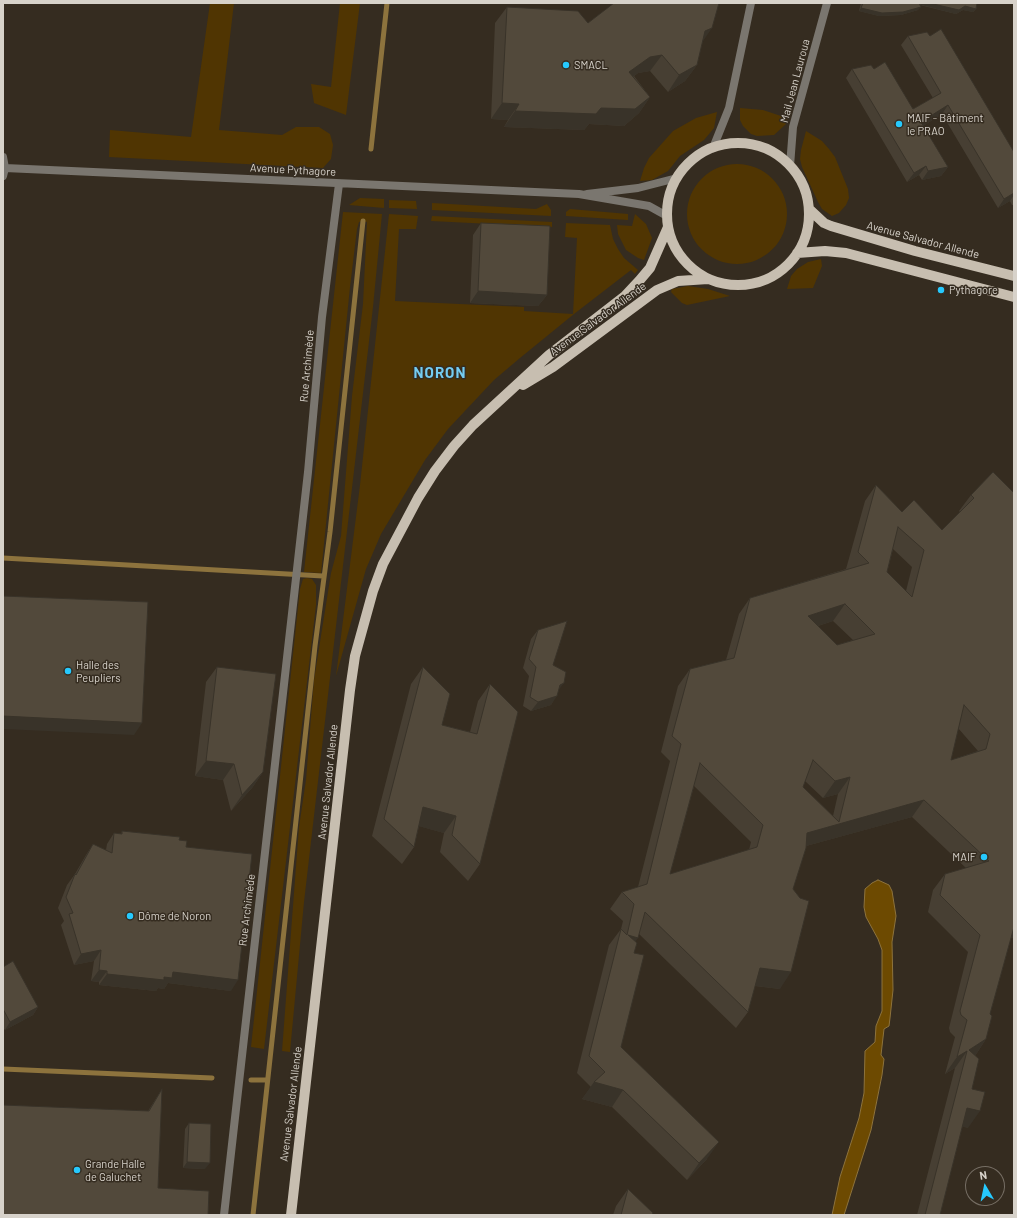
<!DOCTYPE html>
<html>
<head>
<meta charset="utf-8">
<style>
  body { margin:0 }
  #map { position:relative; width:1017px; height:1218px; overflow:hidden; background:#352c20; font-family:Barlow,sans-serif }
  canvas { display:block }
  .frame { position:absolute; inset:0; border:4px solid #d7d2ca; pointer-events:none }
  .north { position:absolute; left:965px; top:1166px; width:40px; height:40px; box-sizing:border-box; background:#352c20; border:1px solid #766e64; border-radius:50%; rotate:351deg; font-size:11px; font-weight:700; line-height:16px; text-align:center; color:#d7d2ca }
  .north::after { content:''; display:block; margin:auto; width:14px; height:18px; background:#26c9fe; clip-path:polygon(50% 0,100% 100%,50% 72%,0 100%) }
</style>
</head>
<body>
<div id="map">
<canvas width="1017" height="1218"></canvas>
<div class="frame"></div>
<div class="north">N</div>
</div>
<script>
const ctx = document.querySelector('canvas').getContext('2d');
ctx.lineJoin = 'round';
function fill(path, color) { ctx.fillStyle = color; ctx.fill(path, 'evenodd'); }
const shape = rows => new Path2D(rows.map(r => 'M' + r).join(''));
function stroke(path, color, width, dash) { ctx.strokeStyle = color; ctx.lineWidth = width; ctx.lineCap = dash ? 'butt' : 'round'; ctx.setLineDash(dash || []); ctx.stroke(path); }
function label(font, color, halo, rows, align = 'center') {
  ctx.font = font + ' Barlow,sans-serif'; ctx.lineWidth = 3; ctx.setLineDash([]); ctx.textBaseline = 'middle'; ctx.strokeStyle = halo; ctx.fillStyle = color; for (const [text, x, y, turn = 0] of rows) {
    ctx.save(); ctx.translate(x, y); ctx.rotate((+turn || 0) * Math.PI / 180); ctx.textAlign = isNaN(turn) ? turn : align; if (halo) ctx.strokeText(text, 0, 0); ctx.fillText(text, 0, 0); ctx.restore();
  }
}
fill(shape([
  [210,3,234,3,219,130,282,135,296,127,319,127,330,134,333,145,331,159,323,168,109,157,110,130,191,137],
  [340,3,360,3,346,115,314,103,311,84,331,87],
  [740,108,763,110,787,118,786,124,774,135,757,136,751,134,743,126,740,120],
  [717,112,714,128,704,140,680,156,668,171,652,180,640,181,644,168,649,158,673,131,696,118],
  [806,131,822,141,829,149,835,157,848,189,849,198,846,205,839,213,832,216,822,209,818,202,802,167,800,159,801,150],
  '687 214a50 50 0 1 1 100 0a50 50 0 1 1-100 0Z',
  [360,198,384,199,384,208,349,205],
  [389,200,416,201,417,209,389,208],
  [432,203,536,209,547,204,551,210,551,216,432,210],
  [570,209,628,214,628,220,566,216,566,212],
  [343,212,382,214,373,307,304,902,290,1052,282,1051,299,827,306,780,314,680,331,573,341,536,352,396,363,304,367,222,363,221,359,222,357,229,350,287,321,573,304,572],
  [389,214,418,216,416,229,399,229,395,301,524,307,524,311,573,314,577,238,565,237,566,223,610,225,613,239,618,249,624,258,638,270,635,274,631,270,574,314,520,358,494,380,448,429,425,460,381,534,366,569,336,676,360,485],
  [635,214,646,224,652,238,644,260,638,258,626,250,618,234,617,225,632,226],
  [432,216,552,222,552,227,431,221],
  [821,259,822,266,813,288,787,289,791,276,797,269,808,262],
  [688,286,708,289,730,296,687,305,682,303,671,292,672,289],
  [307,578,312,579,316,585,316,605,264,1049,251,1047,300,589,303,579]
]), '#503502');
const water = shape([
  [878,880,889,885,892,891,896,916,892,942,893,990,890,1018,889,1026,884,1029,881,1055,884,1059,882,1075,871,1130,844,1215,832,1215,840,1177,859,1118,864,1093,865,1051,875,1042,876,1026,882,1011,882,950,878,939,866,917,864,907,865,889,872,883,878,880]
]);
fill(water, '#6d4a01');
stroke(water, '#8d733d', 1);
stroke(shape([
  [371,149,387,3],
  [3,558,323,576],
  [3,1069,212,1078],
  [251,1080,267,1080],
  [253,1215,315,646,330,532,363,221]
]), '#8d733d', 5);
stroke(shape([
  [713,148,729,108,751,3],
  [3,157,5,168,3,176],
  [790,166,793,127,827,3],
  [5,168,579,194,649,206,667,216],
  [587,194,638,188,677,178],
  [224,1215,308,472,322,317,339,184]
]), '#7a766f', 8);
stroke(shape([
  '667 214a71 71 0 1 1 142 0a71 71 0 1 1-142 0Z',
  [809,209,824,223,831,226,915,251,1014,276],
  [797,253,825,251,846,253,1014,297],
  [523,385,553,367,657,290,678,281,708,279],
  [291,1215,350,690,355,656,373,591,383,564,418,498,435,471,454,446,473,425,549,355,625,296,639,281,650,268,668,227]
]), '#c7beb0', 10);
fill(shape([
  [613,3,719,3,702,42,697,65,685,81,668,92,650,71,638,73,634,76,650,97,639,113,624,126,589,124,584,130,504,127,508,120,491,119,495,23,507,7,588,23,613,4],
  [861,3,977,3,976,9,973,12,963,10,956,14,920,5,918,10,901,15,879,16,859,11],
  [908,36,930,36,1014,152,1014,205,1012,205,1010,201,998,208,942,114,923,126,948,167,941,176,922,180,919,175,907,182,846,78,852,69,874,69,913,109,933,98,901,45],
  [481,223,547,295,538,306,470,303,473,235],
  [876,485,902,512,942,530,960,512,959,511,971,495,1014,493,1014,937,1011,938,990,1014,986,1039,975,1056,968,1128,962,1126,940,1215,917,1215,955,1068,945,1074,955,1037,950,1032,949,1028,968,952,928,912,933,890,945,874,966,868,912,817,806,846,793,889,780,989,755,986,748,1012,736,1028,639,934,635,942,621,1047,707,1159,687,1180,612,1107,582,1099,591,1087,577,1073,609,945,621,929,623,921,610,909,622,892,638,887,670,761,661,752,678,686,690,669,726,660,739,614,750,598,846,569,865,501],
  [893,549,912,567,906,591,887,572],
  [833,621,853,640,837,645,818,626],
  [958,728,978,751,951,760],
  [805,781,823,798,838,794,833,816,803,787],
  [694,786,751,842,749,850,670,874],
  [538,630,553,665,559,690,551,705,531,711,523,706,529,676,523,668,531,639],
  [217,667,263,772,252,788,231,811,223,780,195,776,206,682],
  [423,667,442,725,470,732,478,701,490,684,480,864,468,881,440,852,444,833,419,826,414,847,402,864,372,836,411,684],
  [122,831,179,840,186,847,231,991,168,983,164,989,158,988,156,991,99,985,99,982,91,981,94,961,74,965,61,925,64,921,58,908,67,885,75,874,86,855,93,844,106,850,107,844,114,833,121,834],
  [3,967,38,1007,33,1015,5,1030,3,1028],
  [162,1089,158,1188,3,1215,148,1111],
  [189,1123,205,1169,183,1168,185,1129],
  [628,1189,652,1215,613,1215,616,1206]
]), '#473f33');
fill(shape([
  [914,3,929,3,965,6,976,9,973,12,963,10,956,14],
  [921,7,918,10,901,15,879,16,859,11,861,8],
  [712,28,701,44,705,31],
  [662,55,650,71,638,73,618,88,629,72,650,57],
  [697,65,685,81,668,92,679,75],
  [650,97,639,113,624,126,589,124,584,130,504,127,515,111,601,108],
  [502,103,519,104,508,120,491,119],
  [948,105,942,114,915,131,921,122],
  [926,166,919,175,907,182,914,173],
  [948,167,941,176,922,180,928,171],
  [1014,193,1014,195,1010,201,998,208,1004,199],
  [478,291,547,295,538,306,470,303],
  [845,604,833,621,796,633,808,616],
  [564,683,557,692,560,685],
  [557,696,551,705,531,711,538,702],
  [3,716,142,723,134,735,3,729],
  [206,761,234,764,223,780,195,776],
  [263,772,252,788,231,811,242,795],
  [850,777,838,794,823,798,835,781],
  [924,800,912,817,795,849,807,833],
  [423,807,456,816,444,833,411,824],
  [1014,928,1014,937,1006,939],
  [628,935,638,938,626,955],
  [101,950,94,961,74,965,81,954],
  [760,968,791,972,780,989,748,985],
  [99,970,107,971,99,982,91,981],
  [173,972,238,980,231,991,168,983,164,989,158,988,156,991,99,985,107,974,164,977],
  [38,1007,33,1015,5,1030,10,1022],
  [986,1039,975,1056,969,1050],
  [967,1051,955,1068,945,1074,957,1057],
  [594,1082,623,1090,612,1107,582,1099],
  [967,1108,980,1111,968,1128,955,1125],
  [719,1142,707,1159,687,1180,699,1163],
  [187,1162,210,1163,205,1169,183,1168]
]), '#393329');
const building = shape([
  [614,3,719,3,712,28,705,31,697,65,679,75,662,55,650,57,629,72,650,97,635,109,601,108,596,114,515,111,519,104,502,103,507,7,578,11,588,23,614,3],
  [863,3,919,3,921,7,903,12,882,13,861,8,863,3],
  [929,3,977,3,976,9,965,6,959,10,929,3],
  [941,29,1014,152,1014,193,1004,199,948,105,921,122,948,167,928,171,926,166,914,173,852,69,871,65,874,69,885,62,913,109,941,93,908,36,927,32,930,36,941,29],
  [481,223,550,226,547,295,478,291,481,223],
  [993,472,1014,493,1014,927,990,1014,992,1016,986,1039,969,1050,979,1059,972,1089,985,1092,980,1111,967,1108,940,1215,925,1215,967,1051,957,1057,967,1020,961,1015,960,1011,980,935,940,895,945,874,989,861,924,800,807,833,806,848,793,889,800,898,809,901,791,972,760,968,748,1012,645,912,638,938,628,935,637,943,634,953,644,955,621,1047,719,1142,699,1163,623,1090,594,1082,605,1072,589,1056,621,929,627,935,634,904,622,892,647,884,681,744,672,736,690,669,734,658,750,598,869,563,858,552,876,485,902,512,914,500,942,530,974,498,971,495,993,472],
  [898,527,924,550,912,597,887,572,898,527],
  [845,604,875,634,837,645,808,616,845,604],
  [964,705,990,734,986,749,951,760,964,705],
  [813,760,835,781,850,777,839,822,803,787,813,760],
  [700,763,763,825,757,847,670,874,700,763],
  [3,596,148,602,142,723,3,716,3,596],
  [567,621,553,665,566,672,564,683,560,685,557,696,538,702,530,697,536,667,529,659,538,630,567,621],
  [217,667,276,674,263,772,242,795,234,764,206,761,217,667],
  [423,667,450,694,442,725,477,734,490,684,518,712,480,864,452,835,456,816,423,807,414,847,384,819,423,667],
  [122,831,180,837,179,840,187,841,186,847,252,854,238,980,173,972,172,978,164,977,164,980,107,974,107,971,99,970,101,950,81,954,69,914,73,913,66,897,75,874,76,875,93,844,112,853,114,833,122,834,122,831],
  [13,961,38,1007,10,1022,3,1009,3,967,13,961],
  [162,1089,158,1188,209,1191,208,1215,3,1215,3,1105,149,1111,162,1089],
  [189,1123,211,1124,210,1163,187,1162,189,1123],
  [628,1189,653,1213,652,1215,621,1215,628,1189]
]);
fill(building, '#52493b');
stroke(building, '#393329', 1);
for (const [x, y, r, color] of [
  [566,65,4,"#26c9fe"],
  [899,124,4,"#26c9fe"],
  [941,290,4,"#26c9fe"],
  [68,671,4,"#26c9fe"],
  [984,857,4,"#26c9fe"],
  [130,916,4,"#26c9fe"],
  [77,1170,4,"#26c9fe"]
]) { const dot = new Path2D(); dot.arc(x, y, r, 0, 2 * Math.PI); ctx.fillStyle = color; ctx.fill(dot); stroke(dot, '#352c20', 1.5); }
label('11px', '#d7d2ca', '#352c20', [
  ["SMACL",574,65],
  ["MAIF - Bâtiment",907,118],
  ["le PRAO",907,131],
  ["Pythagore",949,290],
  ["Halle des",76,665],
  ["Peupliers",76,678],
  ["MAIF",976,857,"right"],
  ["Dôme de Noron",138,916],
  ["Grande Halle",85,1164],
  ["de Galuchet",85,1177]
], 'left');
label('11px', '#d7d2ca', '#352c20', [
  ["Mail Jean Lauroua",795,81,-75],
  ["Avenue Pythagore",293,170,3],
  ["Avenue Salvador Allende",923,240,15],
  ["Avenue Salvador Allende",598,319,-36],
  ["Rue Archimède",307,366,-85],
  ["Avenue Salvador Allende",328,782,-84],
  ["Rue Archimède",247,910,-83],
  ["Avenue Salvador Allende",291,1104,-83]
]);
ctx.letterSpacing = '1px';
label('bold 15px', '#74ccf2', '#352c20', [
  ["NORON",440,373]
]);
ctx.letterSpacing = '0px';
</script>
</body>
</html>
